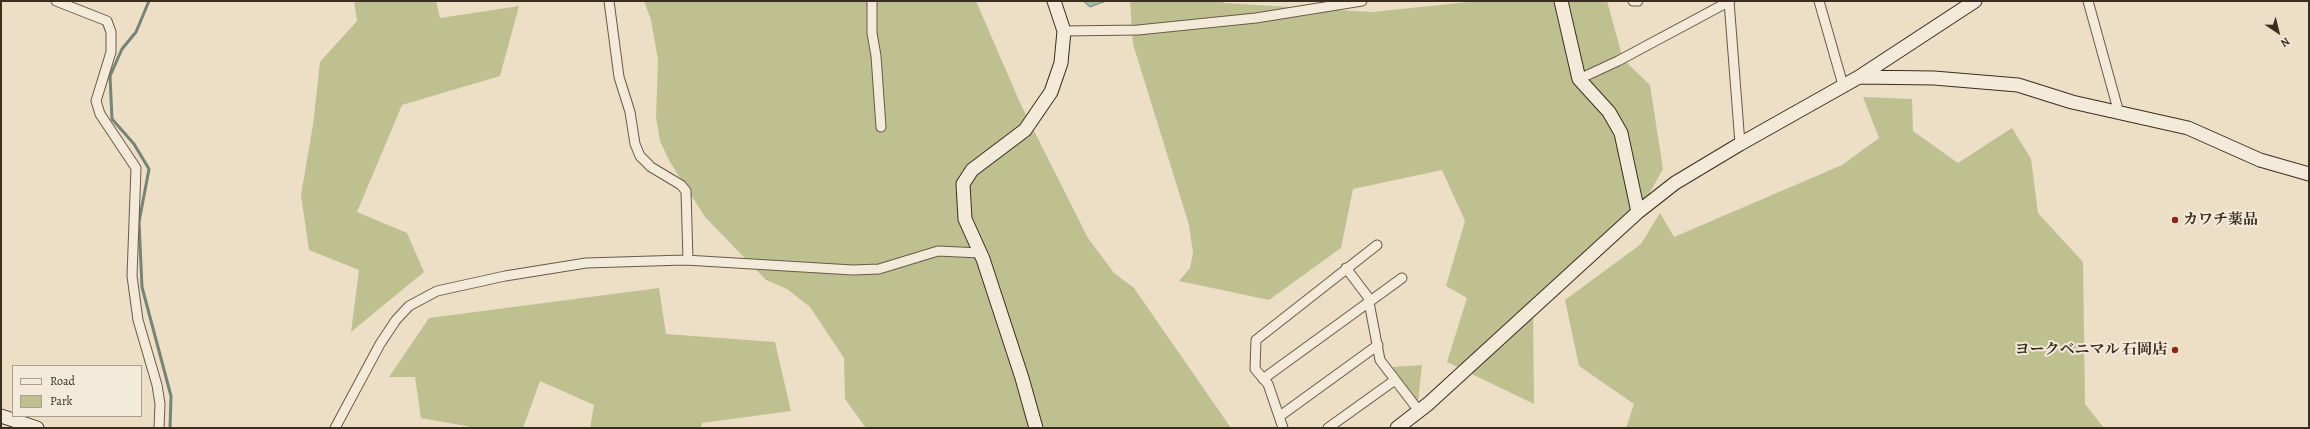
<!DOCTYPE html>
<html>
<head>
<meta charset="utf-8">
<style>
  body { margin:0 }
  #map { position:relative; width:2310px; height:429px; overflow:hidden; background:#ecdfc5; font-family:Alegreya,serif }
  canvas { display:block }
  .frame { position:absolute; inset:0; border:2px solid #3c2e1f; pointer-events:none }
  .legend { position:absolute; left:12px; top:365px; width:130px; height:52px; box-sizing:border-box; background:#f3ead9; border:1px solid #aa9f8f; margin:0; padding:5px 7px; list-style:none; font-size:12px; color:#3c2e1f }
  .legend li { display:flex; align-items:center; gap:8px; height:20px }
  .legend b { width:20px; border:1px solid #aa9f8f }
  .north { position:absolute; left:2258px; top:12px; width:40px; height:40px; -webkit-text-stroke:3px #f3ead9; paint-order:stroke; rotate:145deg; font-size:11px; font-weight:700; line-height:16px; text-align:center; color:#3c2e1f }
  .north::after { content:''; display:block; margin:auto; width:14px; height:18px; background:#3c2e1f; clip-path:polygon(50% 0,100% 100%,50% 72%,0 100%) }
</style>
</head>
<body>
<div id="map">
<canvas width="2310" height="429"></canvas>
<div class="frame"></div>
<ul class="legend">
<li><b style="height:5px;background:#f3ead9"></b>Road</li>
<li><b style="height:11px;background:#bfc090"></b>Park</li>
</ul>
<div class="north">N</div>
</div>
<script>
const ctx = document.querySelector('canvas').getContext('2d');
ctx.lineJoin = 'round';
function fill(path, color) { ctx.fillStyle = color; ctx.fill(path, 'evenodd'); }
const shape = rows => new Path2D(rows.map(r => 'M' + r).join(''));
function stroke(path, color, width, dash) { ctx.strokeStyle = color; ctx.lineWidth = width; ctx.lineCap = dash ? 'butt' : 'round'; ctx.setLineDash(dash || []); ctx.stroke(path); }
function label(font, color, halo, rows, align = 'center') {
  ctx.font = font + ' Alegreya,"Noto Serif JP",serif'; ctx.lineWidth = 4; ctx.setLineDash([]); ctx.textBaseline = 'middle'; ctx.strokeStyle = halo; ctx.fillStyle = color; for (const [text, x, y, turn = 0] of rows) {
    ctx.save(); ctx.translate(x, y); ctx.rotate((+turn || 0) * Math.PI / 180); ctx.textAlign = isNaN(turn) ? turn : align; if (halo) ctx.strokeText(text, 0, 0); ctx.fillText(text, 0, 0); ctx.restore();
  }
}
fill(shape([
  [354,1,436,1,440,18,519,6,500,76,402,105,357,212,407,233,424,272,351,332,359,270,309,250,301,195,313,125,320,62,357,21],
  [644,1,976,1,1021,105,1088,238,1114,273,1134,288,1231,428,866,428,845,399,844,358,810,307,787,289,766,280,705,217,670,162,660,141,656,117,658,60,651,20],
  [1130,1,1223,1,1224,3,1372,12,1478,1,1607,1,1623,59,1650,85,1663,169,1630,228,1533,304,1534,404,1447,362,1467,298,1446,286,1465,221,1442,170,1353,189,1341,248,1269,300,1179,281,1190,268,1193,253,1189,225,1133,44],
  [1863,97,1912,99,1913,131,1958,163,2012,128,2031,159,2038,213,2083,262,2085,404,2104,428,1626,428,1634,404,1579,366,1565,300,1641,244,1660,213,1674,237,1842,165,1879,138],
  [659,288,666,334,775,342,791,411,702,423,701,428,590,428,594,405,540,381,523,428,477,428,421,418,415,377,389,377,429,318],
  [1422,365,1418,402,1392,367]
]), '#bfc090');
const water = shape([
  [1083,1,1106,1,1090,7,1083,1]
]);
fill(water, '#99bdb1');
stroke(water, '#748477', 1);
stroke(shape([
  [149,1,136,32,122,49,110,76,112,119,134,144,149,169,139,222,142,287,171,396,170,428]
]), '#748477', 3);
const street = shape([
  [56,1,107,21,111,32,111,52,96,101,100,114,136,168,132,276,138,320,157,385,160,404,159,428],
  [609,1,619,77,630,112,635,144,640,156,651,167,681,185,686,191,688,260],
  [872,1,872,33,876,56,881,127],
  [1633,1,1638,1],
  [1729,1,1740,144],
  [1819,1,1843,85],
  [2088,1,2119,113],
  [1064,31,1138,30,1256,18,1362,1],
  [1579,79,1618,61,1730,1],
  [1346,268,1368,297,1380,360,1419,411],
  [1263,379,1402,278],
  [1280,416,1378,345],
  [335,428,380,344,396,320,409,306,437,291,505,276,586,263,685,260,853,270,879,269,938,251,980,253],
  [1283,428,1268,384,1255,369,1256,340,1377,245],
  [1328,428,1395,380]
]);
const secondary = shape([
  [1561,1,1579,79,1609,112,1621,133,1638,212],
  [1859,77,1934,78,2018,85,2072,102,2188,128,2260,160,2309,174],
  [1,416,37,428],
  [1036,428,1022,378,983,259,965,219,963,184,972,170,1025,130,1051,92,1061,63,1064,31,1054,1],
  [1397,428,1428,404,1638,212,1675,183,1740,144,1859,77,1975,1]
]);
stroke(street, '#685a48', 11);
stroke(secondary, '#3c2e1f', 15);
stroke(street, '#f3ead9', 9);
stroke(secondary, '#f3ead9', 13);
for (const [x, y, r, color] of [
  [2175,220,4,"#8f2418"],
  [2175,350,4,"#8f2418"]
]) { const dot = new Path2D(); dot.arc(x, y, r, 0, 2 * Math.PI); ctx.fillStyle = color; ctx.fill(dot); stroke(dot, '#f3ead9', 1.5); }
label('bold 15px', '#3c2e1f', '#f3ead9', [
  ["カワチ薬品",2183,220],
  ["ヨークベニマル 石岡店",2167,350,"right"]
], 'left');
</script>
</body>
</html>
